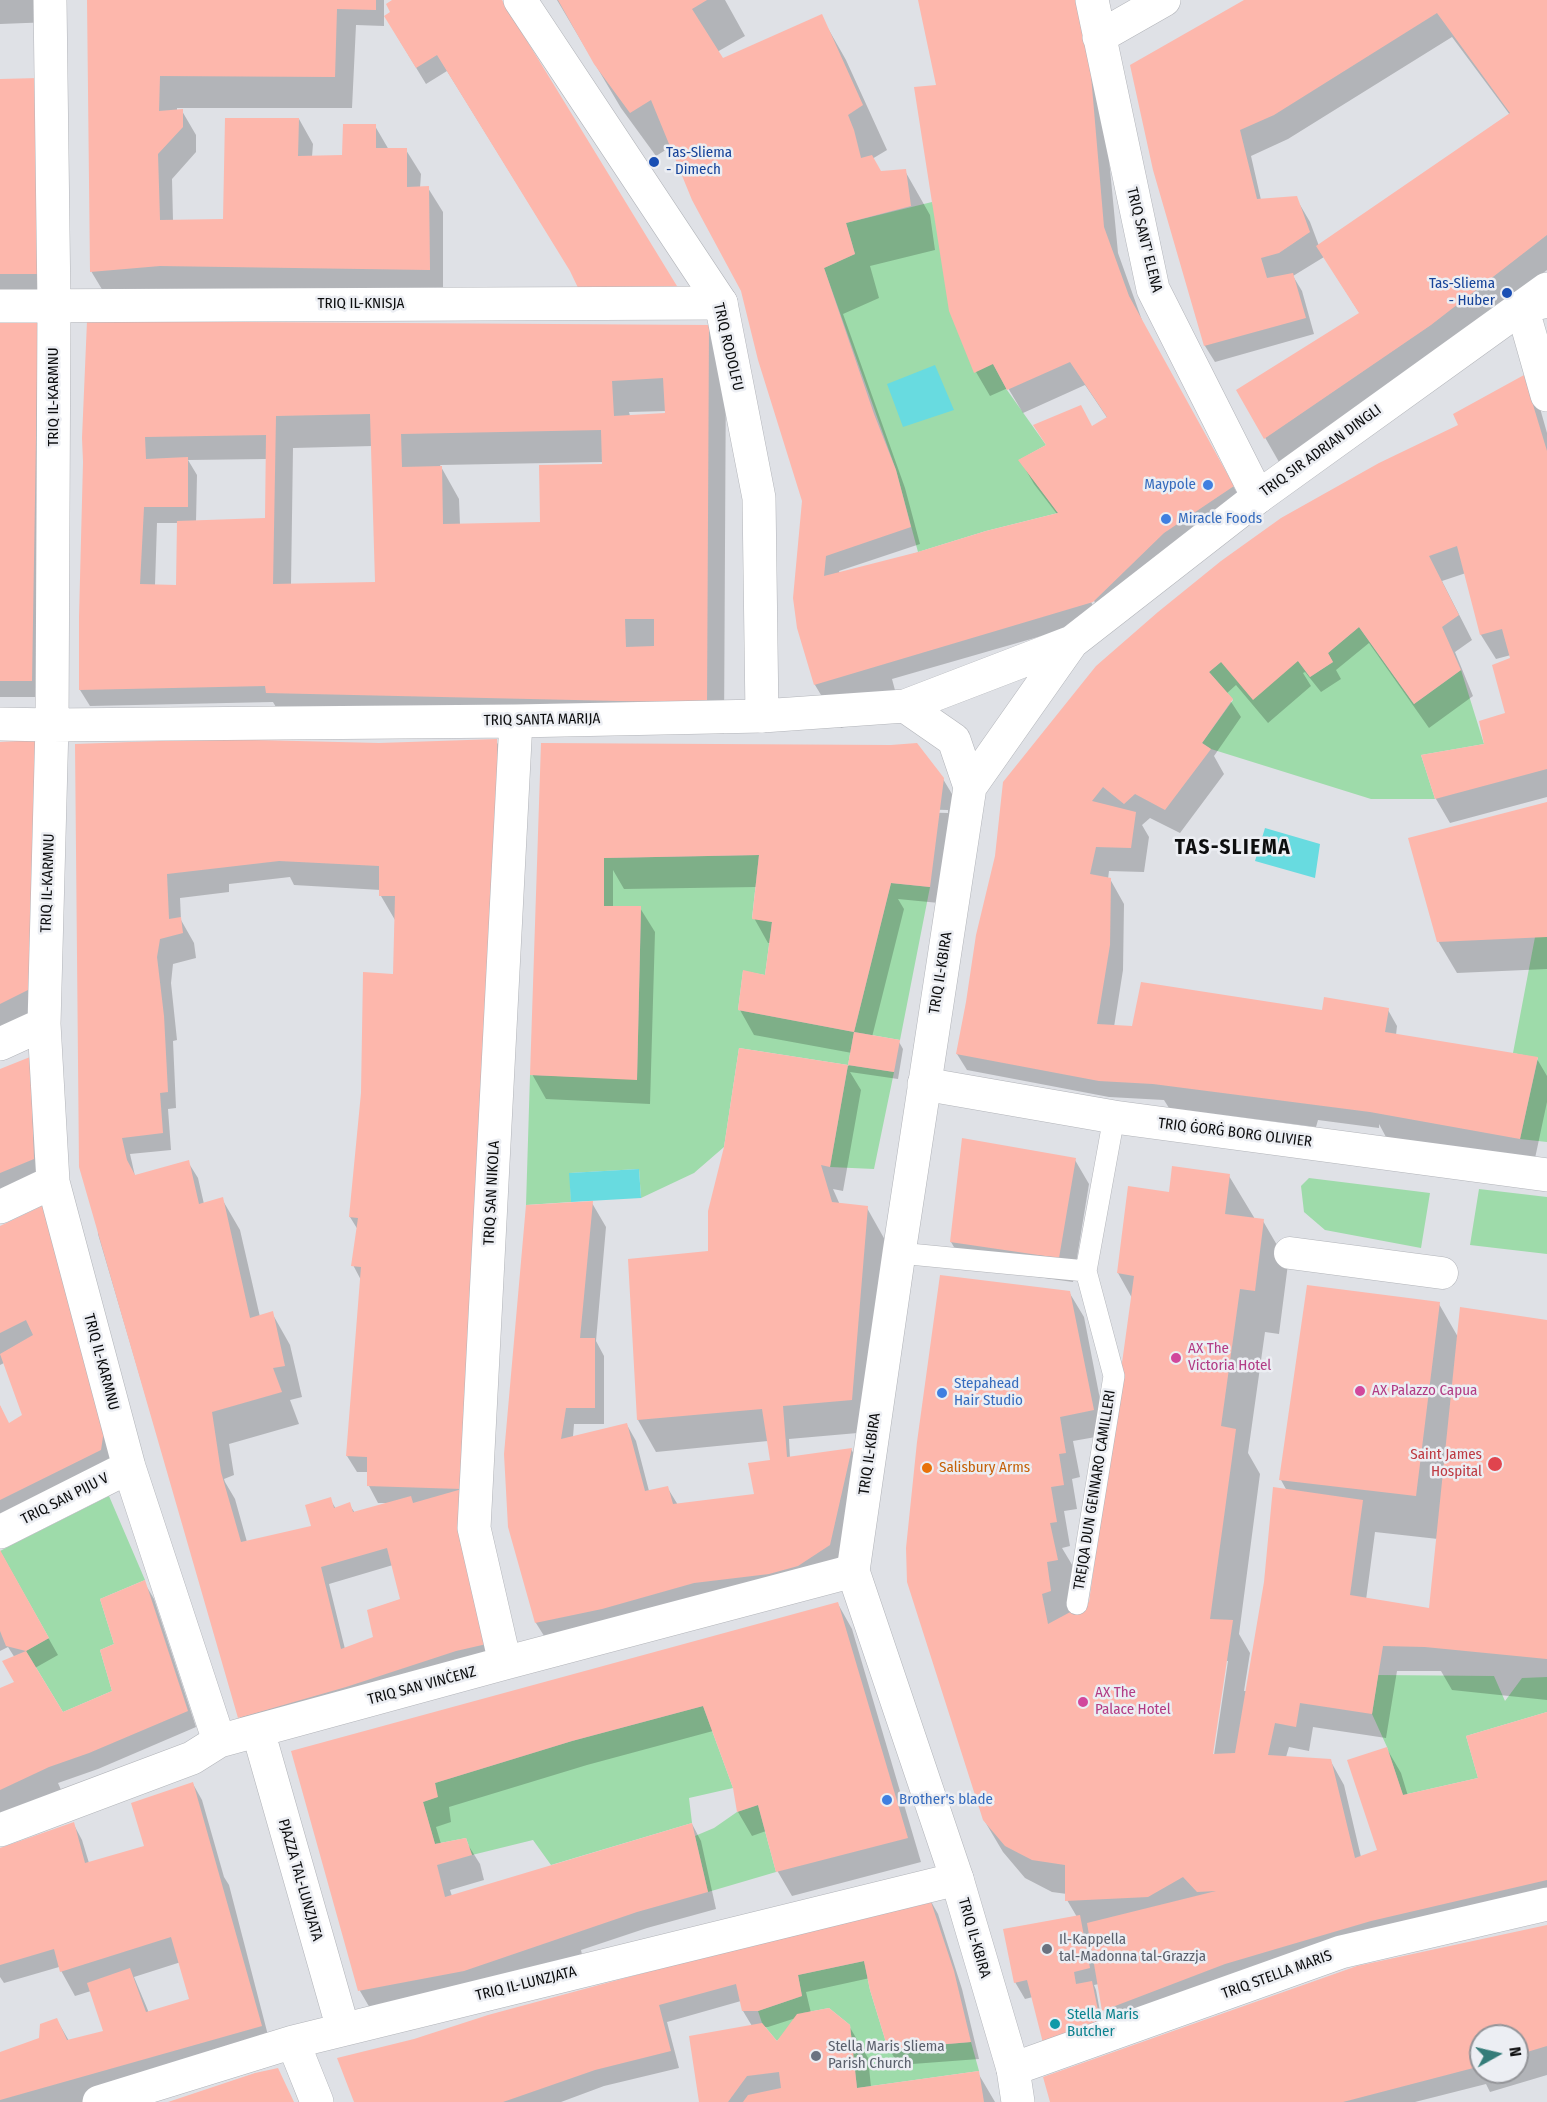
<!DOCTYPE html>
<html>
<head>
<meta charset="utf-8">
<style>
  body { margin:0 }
  #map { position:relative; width:1547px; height:2102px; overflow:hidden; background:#dfe1e6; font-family:"Fira Sans Condensed",sans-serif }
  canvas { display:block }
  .north { position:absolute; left:1469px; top:2024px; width:60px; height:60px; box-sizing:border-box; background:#eceef3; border:2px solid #939498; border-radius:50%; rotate:82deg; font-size:16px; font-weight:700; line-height:24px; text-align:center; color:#0d0e0f }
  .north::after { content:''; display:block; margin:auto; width:21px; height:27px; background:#347c79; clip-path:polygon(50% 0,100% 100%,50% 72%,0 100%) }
</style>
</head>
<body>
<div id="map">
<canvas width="1547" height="2102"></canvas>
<div class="north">N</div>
</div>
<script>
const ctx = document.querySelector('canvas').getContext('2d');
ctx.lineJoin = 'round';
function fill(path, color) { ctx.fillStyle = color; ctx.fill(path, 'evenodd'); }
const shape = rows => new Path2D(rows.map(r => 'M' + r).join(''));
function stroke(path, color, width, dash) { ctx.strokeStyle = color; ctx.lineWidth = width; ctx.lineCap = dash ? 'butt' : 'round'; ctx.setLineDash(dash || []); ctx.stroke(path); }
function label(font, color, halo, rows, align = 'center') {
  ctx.font = font + ' "Fira Sans Condensed",sans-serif'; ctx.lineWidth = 5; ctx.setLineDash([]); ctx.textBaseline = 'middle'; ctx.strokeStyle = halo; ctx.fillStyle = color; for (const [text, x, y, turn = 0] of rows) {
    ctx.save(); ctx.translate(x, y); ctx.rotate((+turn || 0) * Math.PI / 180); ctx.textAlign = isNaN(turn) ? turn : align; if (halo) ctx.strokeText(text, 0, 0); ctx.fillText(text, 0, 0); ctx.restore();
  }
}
fill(shape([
  [932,202,993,364,1007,390,1046,445,1019,460,1058,513,986,531,918,552,896,470,824,268,855,254,846,223],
  [1359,627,1414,704,1461,670,1484,744,1421,755,1435,799,1371,799,1211,749,1202,743,1233,700,1209,672,1221,662,1298,661,1310,677,1333,662,1328,653],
  [759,855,752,918,772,922,765,975,743,971,738,1010,854,1032,891,883,930,887,900,1040,854,1032,848,1065,894,1072,874,1169,830,1167,848,1065,739,1048,724,1147,694,1173,641,1198,639,1169,570,1173,571,1202,526,1205,530,1075,637,1079,641,907,604,906,604,858],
  [1535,937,1547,937,1547,1142,1520,1139,1538,1058,1513,1053],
  [1309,1178,1430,1193,1421,1248,1325,1230,1304,1212,1301,1186],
  [1479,1189,1547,1197,1547,1254,1470,1245],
  [109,1496,145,1580,100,1599,114,1644,100,1650,112,1691,63,1712,26,1651,49,1638,0,1551],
  [1378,1675,1494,1676,1505,1701,1522,1678,1547,1677,1547,1712,1466,1736,1478,1778,1403,1795,1387,1747,1372,1714],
  [703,1706,733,1788,689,1798,692,1823,551,1865,533,1840,472,1855,466,1838,435,1844,423,1802,437,1797,435,1783,572,1741],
  [758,1805,776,1872,708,1892,695,1836,714,1828,737,1812],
  [864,1961,870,1990,888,2049,971,2042,979,2071,857,2088,850,2025,829,2008,803,2013,777,2041,762,2023,758,2011,802,1996,798,1975]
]), '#9edbaa');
fill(shape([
  [935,365,954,410,903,427,887,384],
  [1265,828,1320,844,1315,878,1255,861],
  [639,1169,641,1198,571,1202,569,1173]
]), '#68dbe0');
fill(shape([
  [0,0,52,0,52,22,0,24],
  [88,0,384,0,384,26,356,25,352,108,177,108,177,111,182,111,196,135,196,152,172,179,173,221,224,221,299,119,313,144,312,157,344,157,375,126,389,150,406,150,421,174,420,188,428,188,443,212,443,294,106,296,91,271],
  [395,0,500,0,574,276,447,71,426,84,395,33,392,13],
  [557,0,725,0,745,36,717,52,722,60,821,16,846,60,887,150,872,159,880,172,905,171,930,215,935,250,870,266,879,298,843,314,905,488,920,544,839,571,840,574,1057,514,1034,484,1020,460,1108,419,1085,385,1023,413,1008,388,990,396,976,372,938,85,919,0,1089,0,1103,96,1118,253,1143,323,1247,511,1104,618,892,679,900,709,841,728,815,685,804,500,743,291,672,146,656,156,621,108],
  [1063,530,1066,530,1097,608,1094,609],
  [1247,0,1547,0,1547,270,1444,349,1279,462,1238,390,1360,314,1324,257,1293,276,1302,291,1314,334,1215,362,1205,346,1187,279],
  [1452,37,1510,115,1319,246,1310,222,1296,198,1261,200,1251,156,1288,139],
  [0,80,53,299,0,299],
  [38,316,40,697,0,697,0,319],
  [88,322,708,326,726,358,724,734,286,724,273,702,90,706,80,690],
  [666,411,666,414,630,416,629,412],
  [373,446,377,584,291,585,293,448],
  [267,459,267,524,196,522,197,475,188,460],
  [604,462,604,465,541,524,460,525,459,499,440,465],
  [157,523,178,523,177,586,155,585],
  [1524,377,1538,401,1547,433,1547,797,1450,823,1436,799,1423,756,1486,745,1507,714,1511,655,1496,659,1481,635,1466,573,1442,581,1472,640,1455,652,1473,696,1429,728,1369,643,1336,670,1341,679,1321,692,1305,672,1303,673,1311,686,1268,723,1236,685,1226,694,1241,717,1214,756,1224,774,1180,833,1150,818,1142,825,1149,837,1144,872,1109,871,1108,879,1110,879,1124,904,1123,970,1114,1027,1133,1028,1323,1011,1388,1010,1397,1026,1396,1035,1537,1059,1547,1076,1547,1102,1534,1163,1386,1137,1379,1124,1379,1128,1318,1120,1316,1127,1169,1108,1164,1100,1109,1097,967,1070,957,1054,996,857,1460,426],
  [496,741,510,765,481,1416,499,1659,254,1742,240,1717,98,1234,76,745,379,745],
  [290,877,294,885,381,890,381,896,395,920,394,975,350,1217,358,1230,353,1265,361,1280,347,1456,357,1472,369,1472,369,1486,378,1503,388,1503,355,1513,349,1504,336,1509,330,1499,313,1527,247,1542,235,1499,225,1482,224,1479,234,1475,229,1444,299,1424,290,1400,302,1397,290,1345,272,1313,260,1317,240,1230,222,1199,204,1204,198,1178,188,1162,135,1176,130,1154,171,1150,168,1109,176,1108,173,1041,177,1040,171,983,173,964,196,958,194,943,181,920,180,898,229,892,229,884],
  [393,1565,402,1600,373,1639,345,1649,329,1584],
  [0,743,48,1011,0,1036],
  [543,745,943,779,958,804,939,903,898,899,904,909,872,1037,899,1042,903,1049,898,1079,850,1072,861,1090,843,1191,833,1189,840,1205,867,1208,885,1240,869,1432,789,1439,790,1458,851,1449,865,1473,844,1570,546,1639,536,1623,510,1527,592,1203,606,1227,596,1341,604,1356,604,1424,574,1424,573,1437,627,1425,636,1441,649,1491,667,1487,678,1505,755,1495,771,1461,768,1441,656,1452,638,1420,630,1260,710,1252,740,1050,849,1066,852,1053,754,1035,740,1010,767,977,771,943,768,943,754,918,757,887,624,889,613,870,613,907,640,908,655,932,650,1104,546,1099,532,1074],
  [910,809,948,810,948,813,910,812],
  [1547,804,1547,969,1457,973,1438,941],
  [29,1059,43,1176,0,1193,0,1071],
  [1075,1160,1089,1184,1073,1282,966,1267,951,1242],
  [1229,1176,1255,1219,1263,1221,1288,1264,1279,1334,1265,1332,1248,1453,1260,1474,1239,1634,1250,1653,1244,1691,1247,1691,1287,1491,1281,1480,1439,1304,1458,1337,1547,1321,1547,1700,1452,1690,1441,1671,1397,1671,1386,1738,1313,1727,1309,1751,1289,1747,1286,1757,1330,1760,1344,1785,1361,1857,1379,1851,1387,1749,1401,1773,1408,1796,1480,1779,1547,1714,1547,1908,1118,2035,1104,2010,1099,1984,1094,1985,1096,1990,1105,2038,1033,1997,1025,1999,1015,1982,1077,1917,1067,1900,1067,1894,1052,1892,1025,1878,1003,1852,984,1820,1069,1292,1084,1317,1107,1435,1073,1441,1080,1477,1072,1479,1077,1509,1064,1511,1070,1546,1062,1548,1074,1568,1082,1604,1090,1603,1132,1298,1118,1273,1170,1194],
  [1375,1532,1438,1539,1430,1613,1366,1600],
  [1225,1661,1228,1661,1213,1762,1210,1761],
  [0,1227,118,1456,0,1521,0,1406,9,1425,24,1416,4,1363,0,1365],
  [0,1553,58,1655,35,1668,63,1714,114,1692,115,1645,144,1582,154,1599,196,1727,98,1769,58,1783,62,1792,0,1820,0,1690,16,1683,15,1658,8,1647,0,1651],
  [838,1604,852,1629,921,1862,792,1896,778,1872,766,1831,752,1836,738,1812,734,1787,713,1731,587,1765,449,1807,451,1822,436,1827,441,1844,465,1840,480,1864,484,1880,450,1890,452,1896,692,1824,701,1841,716,1909,647,1928,581,1950,583,1959,374,2015,360,1991,293,1752],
  [193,1784,202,1800,224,1877,229,1885,270,2043,84,2094,85,2102,0,2102,0,2054,41,2040,57,2020,69,2041,105,2032,91,1991,75,1996,59,1967,4,1983,0,1977,0,1850,73,1823,82,1840,89,1863,146,1847],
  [181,1962,191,2000,149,2013,134,1977],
  [929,1898,938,1914,962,1989,979,2059,899,2065,889,2049,870,1978,806,1992,811,2013,849,2026,868,2058,871,2087,978,2073,995,2102,701,2102,752,2026,743,2011,741,2001,667,2022,679,2068,604,2086,561,2102,356,2102,413,2040],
  [796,2018,777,2043,763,2027,768,2027],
  [1547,1927,1547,2075,1490,2092,1486,2084,1415,2102,1051,2102],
  [1481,2036,1517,2036,1517,2072,1481,2072]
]), '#0003');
fill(shape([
  [87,0,376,0,376,10,337,9,335,77,160,76,159,111,183,109,183,127,158,154,160,220,223,219,225,118,299,118,298,156,342,155,343,124,376,124,376,148,407,148,407,187,429,186,430,270,160,266,90,272],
  [392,0,502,0,680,291,580,292,570,271,437,55,416,68,384,16,390,12,386,4],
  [558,0,707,0,692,9,723,58,822,14,863,105,848,115,854,130,861,158,872,155,881,171,906,169,911,206,846,223,855,254,824,268,874,414,896,470,911,527,826,556,824,576,918,552,986,531,1058,513,1018,460,1046,445,1033,425,1081,405,1092,426,1107,417,1070,362,1007,390,993,364,974,373,949,311,914,87,936,85,918,0,1078,0,1090,64,1104,227,1129,296,1234,486,1164,533,1093,602,814,685,797,628,793,598,802,501,758,360,741,291,692,200,651,100,630,113,594,64],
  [1244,0,1547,0,1547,235,1431,325,1264,439,1236,390,1359,313,1316,246,1510,113,1437,13,1274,115,1240,130,1257,199,1297,196,1310,232,1279,253,1261,258,1267,278,1293,273,1306,318,1204,346,1153,170,1130,65],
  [39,78,40,274,0,274,0,79],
  [38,314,32,681,0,681,0,317],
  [87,321,709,325,707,703,266,693,265,686,79,690,79,617,83,462,82,438],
  [663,378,665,413,614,416,612,381],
  [370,414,375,582,273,584,276,416],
  [601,430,602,464,539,465,540,522,443,524,442,466,402,467,401,434],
  [266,435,265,518,177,521,176,585,140,584,144,507,188,507,188,457,146,459,145,437],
  [625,619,654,619,654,646,626,647],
  [1524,375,1547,451,1547,769,1435,799,1421,755,1484,744,1479,721,1505,713,1492,665,1510,658,1502,629,1480,635,1457,546,1429,556,1459,615,1442,627,1461,670,1414,704,1359,627,1328,653,1333,662,1310,677,1298,661,1253,700,1221,662,1209,672,1233,699,1202,743,1211,749,1165,810,1135,794,1124,804,1103,787,1092,801,1136,812,1131,848,1096,847,1090,874,1111,878,1110,945,1097,1024,1132,1026,1141,982,1322,1010,1324,997,1389,1008,1385,1032,1538,1057,1520,1139,1370,1112,1153,1084,1099,1081,956,1054,966,1002,976,935,995,856,1003,782,1096,666,1158,612,1221,561,1281,518,1379,463,1458,425,1453,414],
  [215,739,379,743,497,739,503,892,489,1160,491,1643,456,1651,346,1687,238,1718,79,1167,75,744],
  [279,861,379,866,379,896,395,896,393,974,363,972,361,1093,349,1217,358,1218,351,1266,361,1267,346,1456,367,1457,367,1486,462,1489,413,1503,411,1496,353,1512,350,1502,334,1508,331,1497,305,1505,311,1526,241,1542,221,1472,212,1412,282,1392,273,1368,285,1366,273,1311,250,1318,223,1197,199,1204,189,1160,135,1175,127,1160,122,1138,163,1133,160,1093,168,1092,164,1016,157,957,160,939,183,933,181,917,169,919,167,874],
  [387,1548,400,1599,367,1610,373,1637,341,1649,321,1567],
  [36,740,36,986,0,1004,0,742],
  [541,743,891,745,917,743,944,778,930,887,891,883,854,1032,738,1010,743,970,765,975,772,922,752,919,759,855,604,858,604,906,641,906,637,1080,530,1075],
  [1547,802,1547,937,1437,942,1408,838],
  [854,1032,900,1040,894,1072,848,1065],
  [739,1048,848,1065,830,1167,821,1165,832,1202,868,1206,852,1400,783,1406,787,1457,852,1448,830,1545,798,1566,769,1574,694,1583,602,1609,535,1623,508,1527,504,1454,526,1205,593,1201,580,1338,595,1338,595,1408,566,1408,561,1439,627,1423,645,1491,668,1486,673,1504,754,1494,748,1463,770,1460,762,1409,637,1420,628,1259,708,1251,708,1211,724,1147],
  [30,1057,34,1159,0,1173,0,1069],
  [962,1138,1076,1158,1059,1258,950,1242],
  [1172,1166,1230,1174,1225,1214,1264,1219,1255,1291,1240,1289,1221,1426,1236,1429,1210,1619,1233,1620,1213,1754,1235,1753,1264,1582,1273,1487,1363,1500,1350,1595,1429,1608,1460,1307,1547,1320,1547,1659,1425,1647,1383,1646,1372,1714,1300,1703,1296,1727,1275,1723,1268,1755,1331,1759,1355,1858,1377,1850,1347,1760,1387,1747,1403,1795,1478,1778,1466,1736,1547,1712,1547,1880,1371,1921,1286,1946,1225,1964,1102,2011,1087,1923,1216,1891,1197,1892,1183,1877,1148,1897,1065,1901,1065,1865,1032,1860,1005,1846,983,1820,907,1582,906,1548,917,1442,940,1275,1070,1291,1094,1410,1060,1417,1066,1453,1059,1454,1064,1485,1051,1487,1057,1522,1050,1523,1058,1560,1047,1562,1051,1591,1042,1594,1048,1624,1089,1602,1134,1276,1117,1273,1128,1186,1169,1192],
  [44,1205,104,1430,101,1450,0,1500,0,1405,9,1423,22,1415,0,1354,33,1335,26,1320,0,1333,0,1226],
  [1307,1285,1440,1302,1416,1496,1279,1480],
  [0,1550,49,1638,26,1651,63,1712,112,1691,100,1650,114,1644,100,1599,145,1580,188,1711,89,1753,49,1767,0,1790,0,1688,14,1682,2,1661,26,1651,6,1646,0,1631],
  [838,1602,908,1838,776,1872,758,1805,737,1812,733,1788,703,1706,572,1741,435,1783,438,1797,423,1802,435,1844,466,1838,472,1855,437,1865,445,1897,692,1823,708,1892,637,1912,464,1971,358,1991,291,1751],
  [193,1782,262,2026,0,2100,0,2052,39,2038,40,2024,57,2018,67,2040,103,2031,87,1983,130,1968,146,2012,189,1999,171,1937,60,1972,54,1949,0,1965,0,1848,74,1822,85,1863,144,1846,131,1803],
  [929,1896,954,1971,971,2042,888,2049,870,1990,864,1961,798,1975,802,1996,758,2011,742,2011,736,1984,659,2005,671,2051,595,2070,503,2102,354,2102,337,2058,414,2039,488,2015],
  [1080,1915,1090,1968,1074,1972,1076,1984,1092,1981,1102,2030,1043,2043,1027,1980,1014,1983,1003,1929],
  [1547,1925,1547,2046,1517,2055,1517,2036,1481,2036,1481,2066,1343,2102,1050,2102,1043,2077,1357,1966],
  [829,2008,850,2025,857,2088,979,2071,984,2102,743,2102,748,2095,781,2088,779,2072,747,2076,728,2102,699,2102,689,2036,762,2023,777,2041,797,2014],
  [278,2068,294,2102,168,2102,255,2073]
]), '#fdb7ac');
const service = shape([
  [899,1253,1086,1271],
  [1077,1604,1114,1376,1086,1271,1114,1117]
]);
const pedestrian = shape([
  [1290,1253,1442,1273]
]);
const minor = shape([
  [50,0,54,305,52,725,44,1024,53,1182,129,1467,219,1741],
  [1092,0,1153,289,1258,497],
  [1099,37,1164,0],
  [1547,301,1522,307,1547,395],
  [0,306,721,303],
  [0,724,52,725,516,721,762,716],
  [0,1044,44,1024],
  [924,1084,1114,1117,1547,1175],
  [0,1207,53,1182],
  [0,1532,129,1467],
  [505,1663,474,1528,516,721],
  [258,1731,343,2029],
  [0,1830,192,1758,219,1741,505,1663,853,1571],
  [293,2042,317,2102],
  [1013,2069,1341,1952,1547,1904],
  [99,2102,293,2042,957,1879]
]);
const tertiary = shape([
  [520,0,721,303,759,498,762,716,905,706,1072,642],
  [905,706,954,740,970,787],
  [1018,2102,1013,2069,957,1879,853,1571,899,1253,970,787,1072,642,1258,497,1547,289]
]);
stroke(service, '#b2b4b9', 22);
stroke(pedestrian, '#b2b4b9', 33);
stroke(minor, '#b2b4b9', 34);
stroke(tertiary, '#b2b4b9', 34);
stroke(service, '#fff', 21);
stroke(pedestrian, '#fff', 32);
stroke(minor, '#fff', 33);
stroke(tertiary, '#fff', 33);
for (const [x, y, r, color] of [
  [654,162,6,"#1a4fb4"],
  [1507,293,6,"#1a4fb4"],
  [1208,485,6,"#3f7fe0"],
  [1166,519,6,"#3f7fe0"],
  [1176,1358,6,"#d1479c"],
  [1360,1391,6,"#d1479c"],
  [942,1393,6,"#3f7fe0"],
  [1495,1464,8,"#e0444e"],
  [927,1468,6,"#e8710a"],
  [1083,1702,6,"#d1479c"],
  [887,1800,6,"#3f7fe0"],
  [1047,1949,6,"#6b7280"],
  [1055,2024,6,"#0f9aa8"],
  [816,2056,6,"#6b7280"]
]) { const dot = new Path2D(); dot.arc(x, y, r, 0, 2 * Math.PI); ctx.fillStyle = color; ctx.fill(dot); stroke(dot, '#eceef3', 2); }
label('15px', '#164399', '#eceef3', [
  ["Tas-Sliema",666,153],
  ["- Dimech",666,170],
  ["Tas-Sliema",1495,284,"right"],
  ["- Huber",1495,301,"right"]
], 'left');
label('15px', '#0d0e0f', '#eceef3', [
  ["TRIQ SANT' ELENA",1144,240,76],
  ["TRIQ IL-KNISJA",361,304],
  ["TRIQ RODOLFU",728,347,77],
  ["TRIQ IL-KARMNU",54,397,-90],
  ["TRIQ SIR ADRIAN DINGLI",1321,451,-36],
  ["TRIQ SANTA MARIJA",542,720,-1],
  ["TRIQ IL-KARMNU",48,883,-88],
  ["TRIQ IL-KBIRA",941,973,-81],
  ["TRIQ ĠORĠ BORG OLIVIER",1235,1133,7],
  ["TRIQ SAN NIKOLA",492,1193,-87],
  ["TRIQ IL-KARMNU",101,1362,75],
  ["TRIQ IL-KBIRA",870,1454,-82],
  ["TREJQA DUN GENNARO CAMILLERI",1095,1490,-81],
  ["TRIQ SAN PIJU V",65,1499,-27],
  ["TRIQ SAN VINĊENZ",422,1686,-15],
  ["PJAZZA TAL-LUNZJATA",300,1880,74],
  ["TRIQ IL-KBIRA",974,1938,74],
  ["TRIQ STELLA MARIS",1277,1975,-20],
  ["TRIQ IL-LUNZJATA",526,1984,-14]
]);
label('15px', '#366cbe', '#eceef3', [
  ["Maypole",1196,485,"right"],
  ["Miracle Foods",1178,519],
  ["Stepahead",954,1384],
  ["Hair Studio",954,1401],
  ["Brother's blade",899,1800]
], 'left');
label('15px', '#b23c85', '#eceef3', [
  ["AX The",1188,1349],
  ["Victoria Hotel",1188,1366],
  ["AX Palazzo Capua",1372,1391],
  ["AX The",1095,1693],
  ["Palace Hotel",1095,1710]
], 'left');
label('15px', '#be3a42', '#eceef3', [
  ["Saint James",1482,1455],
  ["Hospital",1482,1472]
], 'right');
label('15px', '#c56008', '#eceef3', [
  ["Salisbury Arms",939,1468]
], 'left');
label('15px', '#5b616d', '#eceef3', [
  ["Il-Kappella",1059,1940],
  ["tal-Madonna tal-Grazzja",1059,1957],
  ["Stella Maris Sliema",828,2047],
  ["Parish Church",828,2064]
], 'left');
label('15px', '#0d838f', '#eceef3', [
  ["Stella Maris",1067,2015],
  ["Butcher",1067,2032]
], 'left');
ctx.letterSpacing = '1.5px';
label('bold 21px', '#0d0e0f', '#eceef3', [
  ["TAS-SLIEMA",1233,848]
]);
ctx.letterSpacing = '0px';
</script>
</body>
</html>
